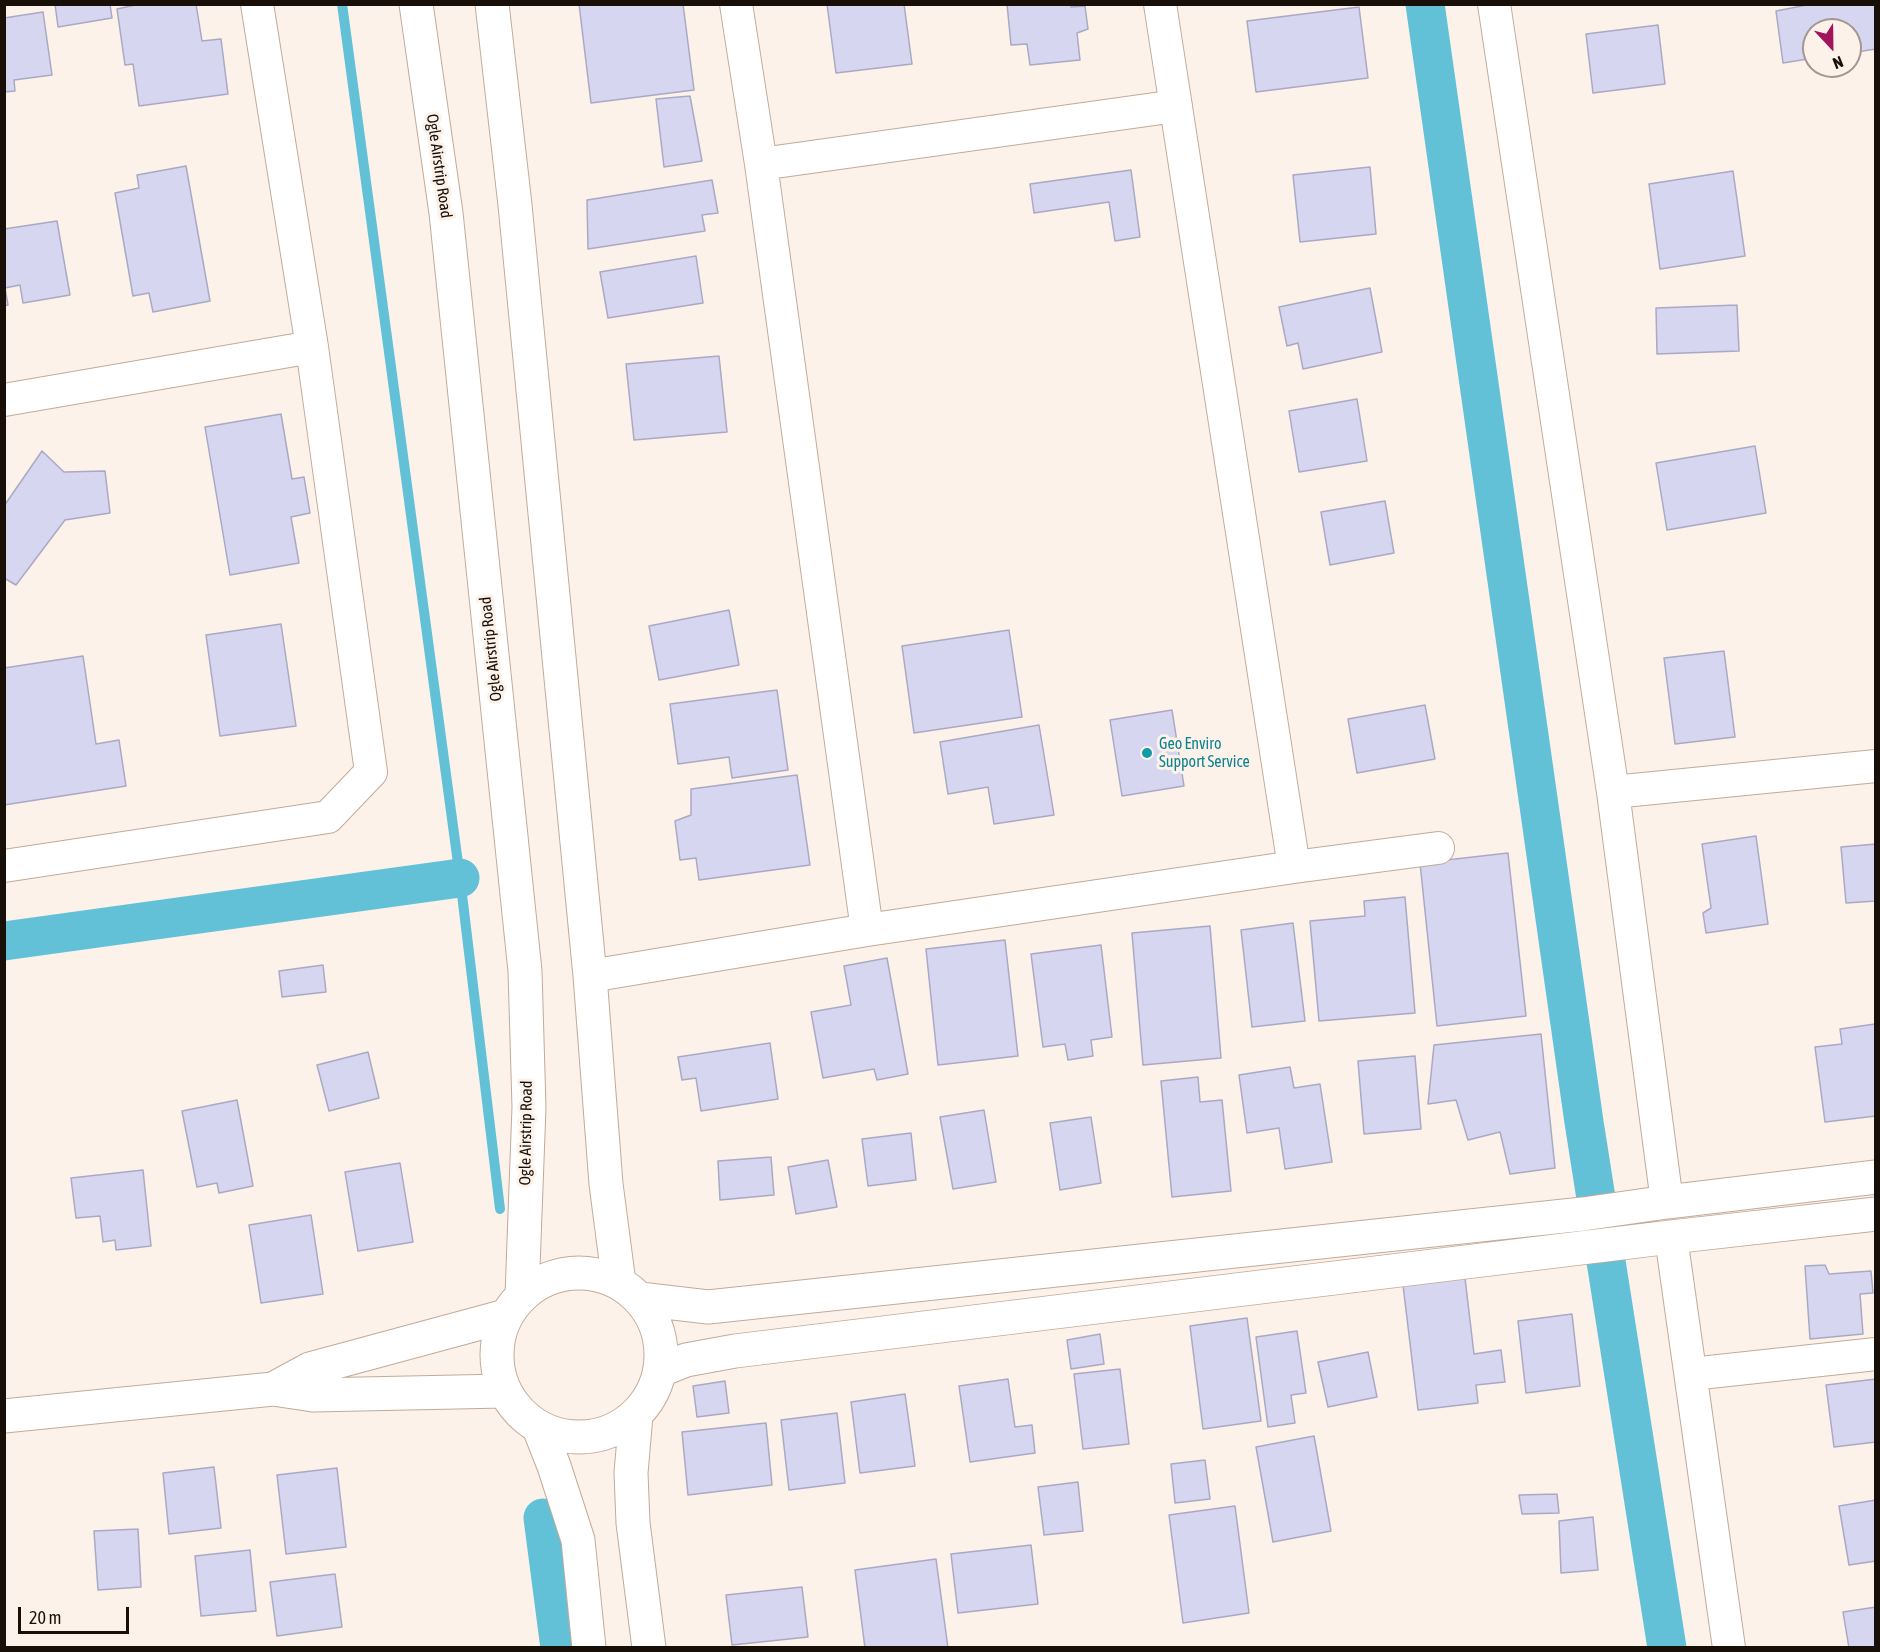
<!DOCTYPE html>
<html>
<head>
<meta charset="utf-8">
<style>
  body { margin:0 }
  #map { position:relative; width:1880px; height:1652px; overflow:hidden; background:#fcf2ea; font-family:"Asap Condensed",sans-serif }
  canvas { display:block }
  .frame { position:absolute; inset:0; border:6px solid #180f09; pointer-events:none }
  .north { position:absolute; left:1802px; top:18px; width:60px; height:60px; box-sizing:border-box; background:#fcf2ea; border:2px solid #a19790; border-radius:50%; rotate:158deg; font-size:16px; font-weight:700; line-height:24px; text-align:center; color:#180f09 }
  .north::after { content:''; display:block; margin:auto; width:21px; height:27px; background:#a1145c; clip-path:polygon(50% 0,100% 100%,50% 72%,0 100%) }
  .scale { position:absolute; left:18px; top:1607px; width:111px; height:27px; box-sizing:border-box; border:3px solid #180f09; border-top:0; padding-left:8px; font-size:18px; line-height:21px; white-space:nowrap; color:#180f09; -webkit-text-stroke:4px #fcf2ea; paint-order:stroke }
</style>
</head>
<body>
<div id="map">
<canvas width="1880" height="1652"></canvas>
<div class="frame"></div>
<div class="north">N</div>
<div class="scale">20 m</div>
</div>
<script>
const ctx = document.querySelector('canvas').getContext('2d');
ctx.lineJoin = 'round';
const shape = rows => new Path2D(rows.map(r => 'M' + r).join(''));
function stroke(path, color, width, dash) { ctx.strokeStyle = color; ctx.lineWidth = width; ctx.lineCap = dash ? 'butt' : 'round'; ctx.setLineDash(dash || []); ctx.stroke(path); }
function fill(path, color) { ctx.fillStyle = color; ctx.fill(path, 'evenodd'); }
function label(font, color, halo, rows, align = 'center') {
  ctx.font = font + ' "Asap Condensed",sans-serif'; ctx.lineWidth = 6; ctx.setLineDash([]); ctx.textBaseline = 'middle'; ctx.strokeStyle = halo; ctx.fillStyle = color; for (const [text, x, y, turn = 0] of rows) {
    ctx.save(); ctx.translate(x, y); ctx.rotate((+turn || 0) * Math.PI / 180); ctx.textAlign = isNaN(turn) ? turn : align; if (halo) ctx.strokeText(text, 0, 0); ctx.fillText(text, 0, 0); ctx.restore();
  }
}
stroke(shape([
  [342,4,460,878,500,1209]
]), '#62c1d7', 10);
stroke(shape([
  [1425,4,1584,1122,1667,1648],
  [4,941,460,878],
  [543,1518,560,1648]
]), '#62c1d7', 39);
const building = shape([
  [55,4,110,4,112,18,58,27,55,4],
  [140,4,196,4,202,41,221,39,228,94,139,106,133,64,125,65,117,9,140,4],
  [579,4,683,4,694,90,591,103,579,4],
  [827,4,904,4,912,64,836,73,827,4],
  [1007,4,1071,4,1071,7,1085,6,1088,29,1077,33,1080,60,1030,65,1027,44,1011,45,1007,4],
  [1812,4,1876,4,1876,49,1850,53,1850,30,1814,30,1814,58,1783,63,1776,11,1812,4],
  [1359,7,1368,78,1256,92,1247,21,1359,7],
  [43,12,52,75,14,80,15,91,4,92,4,18,43,12],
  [1658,25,1665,84,1593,93,1586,34,1658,25],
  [690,96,702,161,664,167,656,99,690,96],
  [186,166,210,301,153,312,149,293,133,296,115,193,139,188,137,175,186,166],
  [1370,167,1376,234,1300,242,1293,175,1370,167],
  [1131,170,1140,237,1115,241,1109,202,1034,213,1030,184,1131,170],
  [1733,171,1745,256,1660,269,1649,184,1733,171],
  [712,180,718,213,702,215,705,231,588,249,587,200,712,180],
  [57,221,70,295,23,303,20,285,5,288,8,305,4,306,4,229,57,221],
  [696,256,703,303,608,318,600,272,696,256],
  [1370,288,1382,352,1303,369,1298,343,1287,346,1279,307,1370,288],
  [1737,305,1739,351,1657,354,1656,308,1737,305],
  [719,356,727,432,634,440,626,364,719,356],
  [1357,399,1367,461,1299,472,1289,411,1357,399],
  [281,414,292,479,304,477,310,513,291,517,299,563,230,575,205,427,281,414],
  [1755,446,1766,513,1667,530,1656,463,1755,446],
  [42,451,64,472,105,471,110,513,65,520,16,585,4,578,4,506,42,451],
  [1385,501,1394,553,1330,565,1321,512,1385,501],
  [729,610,739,665,659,680,649,626,729,610],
  [281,624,296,726,220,736,206,635,281,624],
  [1009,630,1022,717,914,733,902,646,1009,630],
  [1724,651,1735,737,1675,744,1664,658,1724,651],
  [83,656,96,744,119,740,126,786,4,805,4,668,83,656],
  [777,690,788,770,732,778,729,757,678,764,670,704,777,690],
  [1425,705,1435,759,1357,773,1348,719,1425,705],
  [1172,710,1184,786,1122,796,1110,720,1172,710],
  [1039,725,1054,815,994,824,988,787,948,794,940,742,1039,725],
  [797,775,810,865,699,880,696,858,680,860,675,821,691,815,691,789,797,775],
  [1756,836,1768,924,1706,933,1703,913,1711,908,1702,844,1756,836],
  [1876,844,1876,901,1846,903,1841,847,1876,844],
  [1508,853,1526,1016,1437,1026,1420,863,1508,853],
  [1405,897,1415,1013,1319,1021,1310,921,1365,916,1364,901,1405,897],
  [1293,923,1305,1021,1252,1027,1241,930,1293,923],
  [1210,926,1221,1058,1143,1065,1132,933,1210,926],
  [1005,940,1018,1056,938,1065,926,949,1005,940],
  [1101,945,1112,1037,1091,1040,1093,1056,1068,1060,1065,1044,1043,1047,1031,954,1101,945],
  [887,958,908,1074,877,1080,874,1069,823,1078,811,1012,851,1005,844,966,887,958],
  [323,965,326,992,282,997,279,971,323,965],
  [1875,1024,1876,1116,1825,1122,1815,1047,1842,1044,1840,1029,1875,1024],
  [1541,1034,1555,1168,1510,1174,1500,1132,1468,1140,1456,1100,1428,1104,1434,1045,1541,1034],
  [770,1043,778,1099,701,1111,696,1078,682,1080,678,1057,770,1043],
  [368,1052,379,1098,329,1111,317,1065,368,1052],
  [1415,1056,1421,1129,1364,1134,1358,1061,1415,1056],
  [1290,1067,1294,1088,1320,1084,1332,1162,1285,1169,1279,1128,1247,1133,1239,1075,1290,1067],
  [1198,1077,1200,1102,1222,1100,1231,1191,1172,1197,1161,1081,1198,1077],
  [237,1100,253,1186,219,1193,217,1183,197,1187,182,1111,237,1100],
  [984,1110,996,1182,953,1189,940,1117,984,1110],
  [1091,1117,1101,1183,1060,1190,1050,1123,1091,1117],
  [911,1133,916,1180,868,1186,862,1139,911,1133],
  [771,1157,774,1195,720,1200,718,1161,771,1157],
  [828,1160,837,1207,796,1214,788,1167,828,1160],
  [400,1163,413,1242,358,1251,345,1172,400,1163],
  [143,1170,151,1246,116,1250,115,1240,103,1242,100,1216,76,1218,71,1178,143,1170],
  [311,1215,323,1294,261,1303,249,1225,311,1215],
  [1825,1265,1829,1274,1871,1271,1873,1293,1860,1294,1863,1334,1810,1339,1805,1266,1825,1265],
  [1465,1278,1474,1354,1501,1350,1505,1382,1476,1385,1478,1403,1418,1410,1403,1285,1465,1278],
  [1572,1314,1580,1386,1526,1393,1518,1321,1572,1314],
  [1247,1318,1261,1421,1203,1429,1190,1326,1247,1318],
  [1297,1331,1306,1393,1291,1395,1295,1423,1268,1427,1256,1337,1297,1331],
  [1100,1334,1104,1364,1071,1369,1067,1340,1100,1334],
  [1368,1352,1377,1397,1328,1407,1318,1362,1368,1352],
  [1120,1369,1129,1444,1083,1449,1074,1374,1120,1369],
  [1008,1379,1015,1427,1032,1425,1035,1453,970,1462,959,1386,1008,1379],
  [1876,1379,1876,1442,1834,1447,1826,1385,1876,1379],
  [725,1381,729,1413,697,1417,693,1386,725,1381],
  [905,1394,915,1466,860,1473,851,1402,905,1394],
  [837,1413,845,1483,789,1490,781,1420,837,1413],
  [766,1423,772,1485,688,1495,682,1432,766,1423],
  [1314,1436,1331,1531,1273,1542,1256,1447,1314,1436],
  [1205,1460,1210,1499,1175,1503,1171,1464,1205,1460],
  [214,1467,221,1528,169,1534,163,1473,214,1467],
  [337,1468,346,1547,286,1554,277,1475,337,1468],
  [1078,1482,1083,1531,1044,1535,1038,1487,1078,1482],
  [1557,1494,1559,1513,1522,1514,1519,1495,1557,1494],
  [1876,1500,1876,1561,1849,1565,1839,1506,1876,1500],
  [1235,1506,1249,1613,1183,1623,1169,1515,1235,1506],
  [1593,1517,1598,1570,1561,1573,1559,1521,1593,1517],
  [138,1529,141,1587,98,1590,94,1531,138,1529],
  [1031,1545,1038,1604,958,1613,951,1554,1031,1545],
  [250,1550,256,1611,201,1616,195,1556,250,1550],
  [936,1559,948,1648,865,1648,855,1570,936,1559],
  [335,1574,342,1627,277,1636,270,1582,335,1574],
  [802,1587,808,1637,732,1645,726,1595,802,1587],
  [1876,1607,1876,1648,1849,1648,1843,1612,1876,1607]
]);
fill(building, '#d6d6f1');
stroke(building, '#aaa9c4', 1.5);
const street = shape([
  [736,4,761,164,867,930],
  [1160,4,1294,867],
  [1494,4,1613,792,1667,1202],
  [761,164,1176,106],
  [4,400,312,347],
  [1613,792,1876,766],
  [4,866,328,817,371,772,312,347,257,4],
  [590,976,867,930,1294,867,1438,848],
  [1671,1237,1729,1648],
  [1691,1374,1876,1354]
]);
const secondary = shape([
  [416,4,446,213,525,971,529,1107,522,1295],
  [492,4,515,205,590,976,606,1184,619,1283],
  '497 1355a82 82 0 1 1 164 0a82 82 0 1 1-164 0Z',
  [640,1299,708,1307,1583,1214,1667,1202,1876,1177],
  [661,1370,686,1360,735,1351,1671,1237,1876,1214],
  [273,1389,310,1369,506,1316],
  [636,1415,631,1473,633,1523,649,1648],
  [4,1416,273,1389,313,1395,504,1391],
  [539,1428,554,1466,578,1540,589,1648]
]);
stroke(street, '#c3aa99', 34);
stroke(secondary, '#c3aa99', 35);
stroke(street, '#fff', 32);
stroke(secondary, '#fff', 33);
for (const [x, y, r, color] of [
  [1147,753,6,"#0f9aa8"]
]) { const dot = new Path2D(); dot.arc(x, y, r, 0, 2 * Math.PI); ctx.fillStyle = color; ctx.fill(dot); stroke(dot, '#fcf2ea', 2); }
label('16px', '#180f09', '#fcf2ea', [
  ["Ogle Airstrip Road",439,166,82],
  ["Ogle Airstrip Road",491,649,-96],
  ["Ogle Airstrip Road",526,1133,-89]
]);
label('16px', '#0d838f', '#fcf2ea', [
  ["Geo Enviro",1159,744],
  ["Support Service",1159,762]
], 'left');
</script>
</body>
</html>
